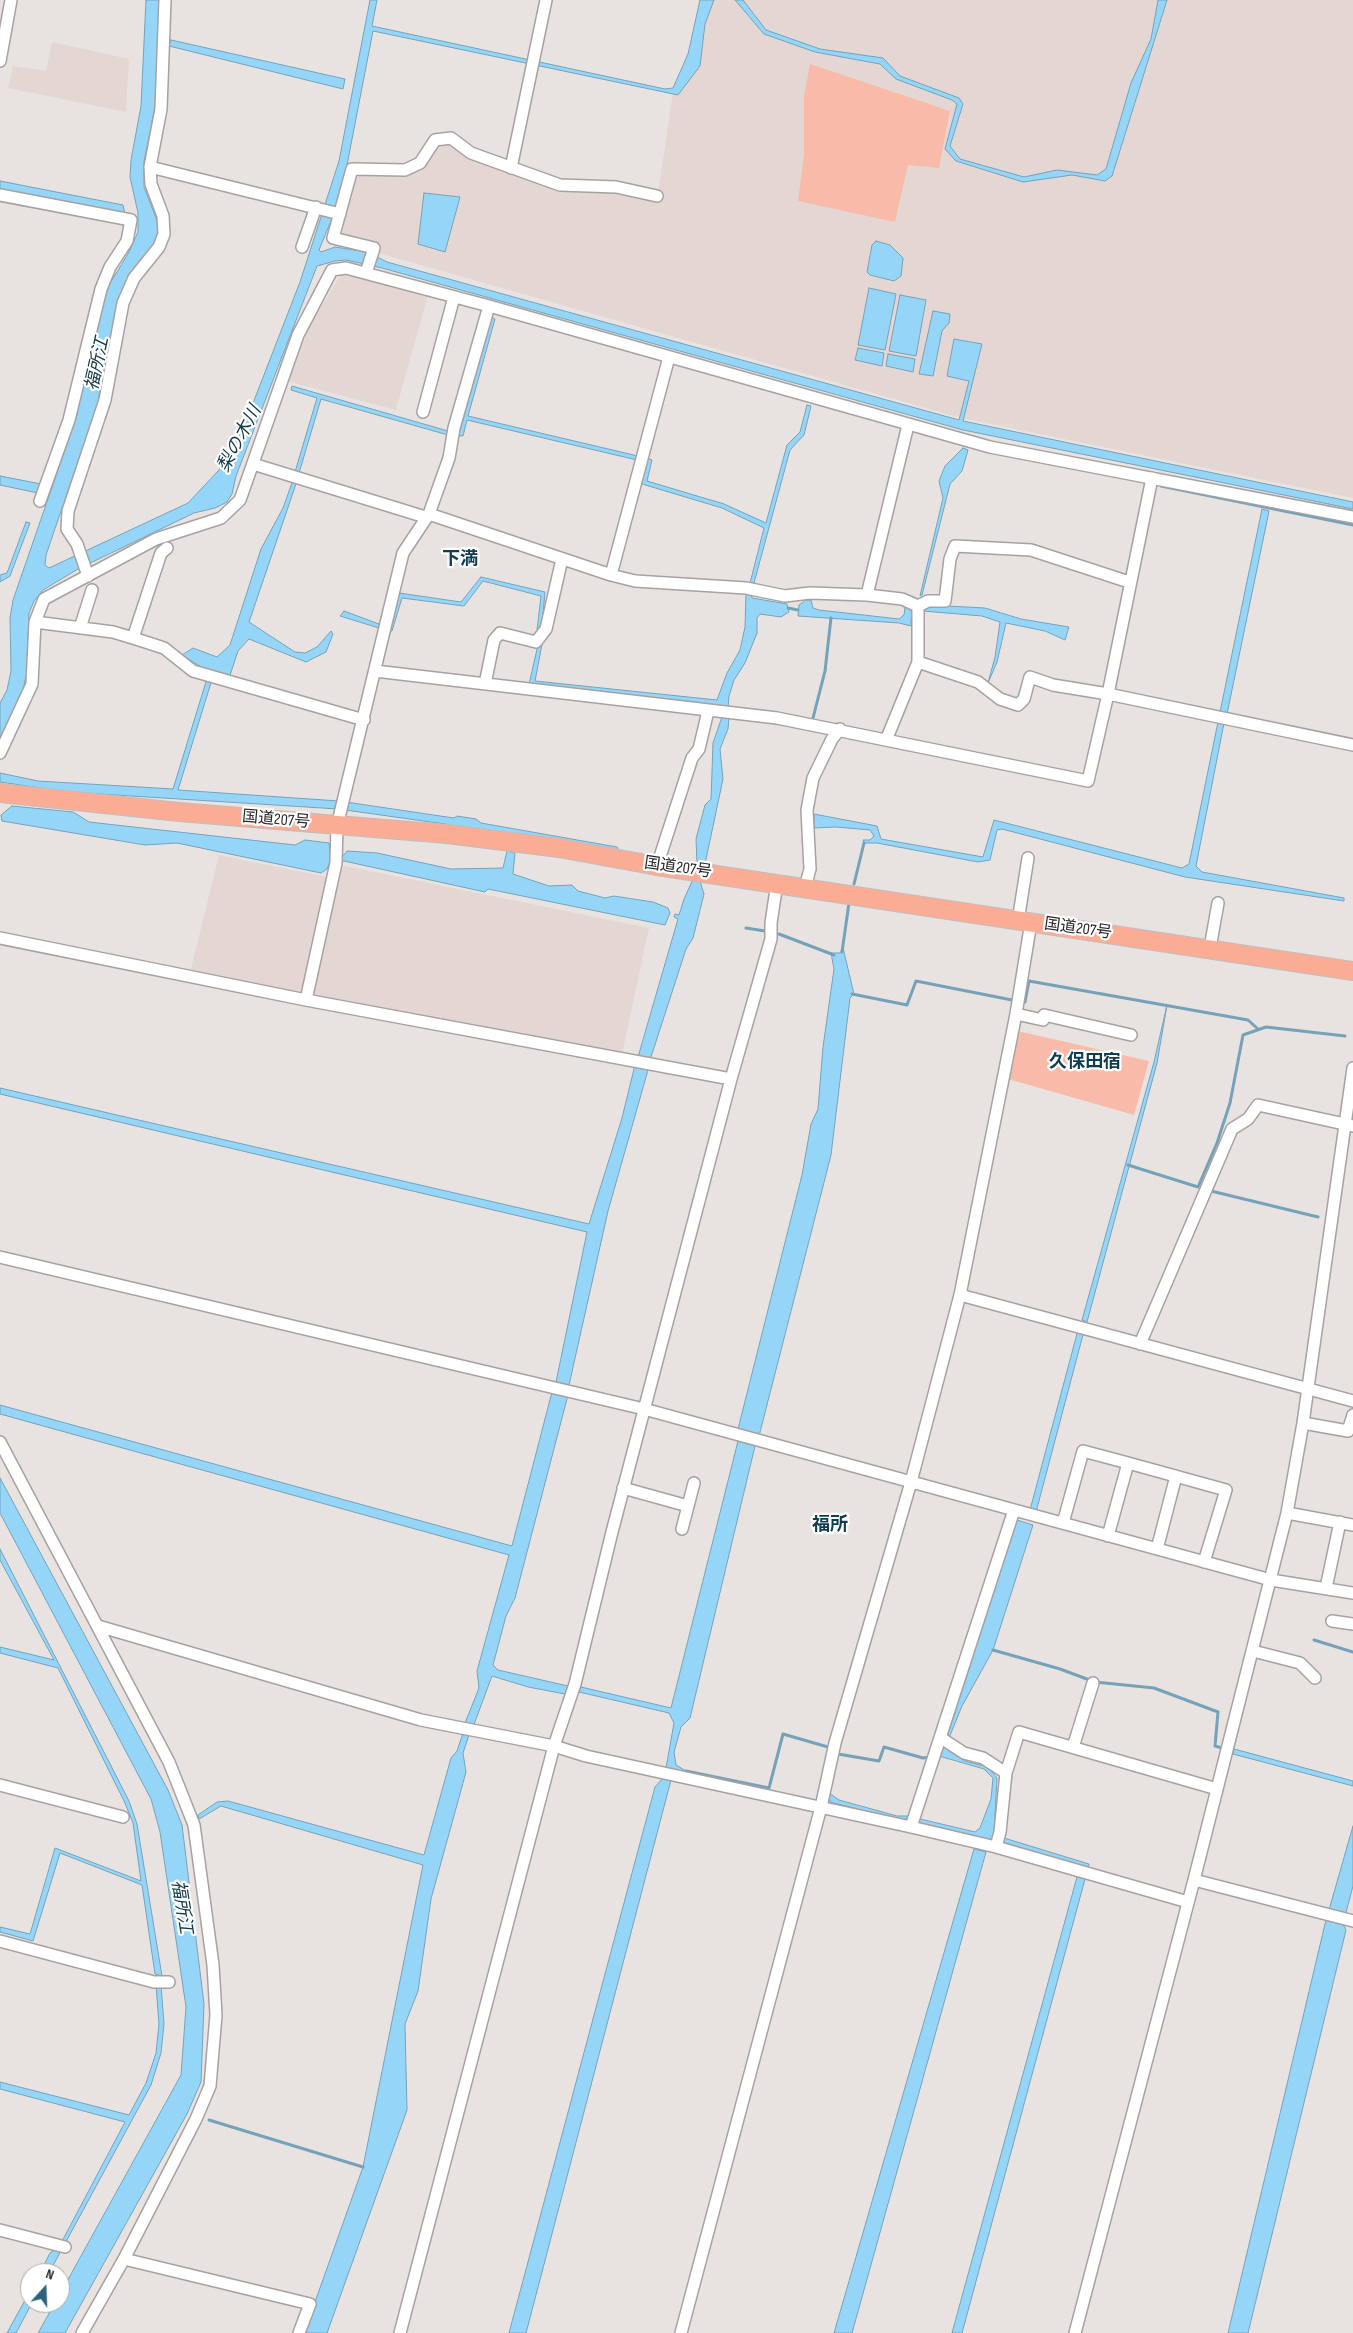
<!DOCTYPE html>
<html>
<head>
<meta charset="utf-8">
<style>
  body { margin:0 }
  #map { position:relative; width:1353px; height:2333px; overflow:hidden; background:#e8e3e1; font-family:"Sofia Sans Condensed",sans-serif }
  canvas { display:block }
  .north { position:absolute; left:20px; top:2263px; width:50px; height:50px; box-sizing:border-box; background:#fff; border:1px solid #a9a9a9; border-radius:50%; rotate:20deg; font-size:14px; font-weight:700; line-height:20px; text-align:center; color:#292727 }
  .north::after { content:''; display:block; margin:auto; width:18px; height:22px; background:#2c637e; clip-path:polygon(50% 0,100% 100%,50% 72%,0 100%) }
</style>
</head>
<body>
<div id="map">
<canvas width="1353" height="2333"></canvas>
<div class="north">N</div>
</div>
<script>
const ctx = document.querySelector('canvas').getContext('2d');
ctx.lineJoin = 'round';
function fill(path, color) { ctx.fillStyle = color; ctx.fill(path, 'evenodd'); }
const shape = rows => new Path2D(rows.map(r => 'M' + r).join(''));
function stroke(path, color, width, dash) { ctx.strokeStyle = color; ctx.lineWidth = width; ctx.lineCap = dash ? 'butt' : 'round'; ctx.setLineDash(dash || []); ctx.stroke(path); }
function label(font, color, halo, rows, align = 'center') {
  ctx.font = font + ' "Sofia Sans Condensed","Noto Sans JP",sans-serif'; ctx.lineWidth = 4.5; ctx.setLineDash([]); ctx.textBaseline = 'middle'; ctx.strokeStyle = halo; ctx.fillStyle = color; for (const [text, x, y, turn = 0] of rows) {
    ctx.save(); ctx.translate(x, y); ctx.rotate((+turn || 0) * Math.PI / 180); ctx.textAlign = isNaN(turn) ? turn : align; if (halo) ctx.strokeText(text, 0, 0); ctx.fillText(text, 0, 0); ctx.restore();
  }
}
fill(shape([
  [708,0,1353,0,1353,498,961,418,364,249,336,244,354,181,362,173,412,173,423,167,438,144,449,143,561,190,617,191,657,200,673,92,697,50],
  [52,42,129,59,126,112,8,88,13,66,46,71],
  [343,271,428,295,396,410,287,381,309,327],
  [219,855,327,877,345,866,649,928,622,1054,190,973]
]), '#e4d6d2');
fill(shape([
  [810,64,950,111,939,168,908,165,895,222,798,201,804,155,804,96],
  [1009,1029,1149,1061,1134,1115,1001,1077]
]), '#f9bba9');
const water = shape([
  [146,0,161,0,155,107,144,162,144,187,158,223,157,240,128,278,118,301,97,406,46,555,45,565,49,568,188,503,219,470,243,429,300,282,339,161,370,0,377,0,372,26,665,89,673,88,688,54,700,0,714,0,705,24,700,66,678,95,373,31,347,165,333,216,319,250,321,252,335,247,367,252,387,262,959,420,969,381,947,376,954,339,982,344,963,421,1353,502,1353,509,963,430,382,268,346,260,335,261,317,266,236,476,232,494,227,502,215,508,194,513,78,569,43,590,34,601,29,613,27,670,23,691,0,739,0,703,7,690,11,671,10,618,13,600,76,418,103,295,129,252,138,232,138,213,130,177,131,160,141,106,146,0],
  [735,0,743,0,766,30,820,49,883,58,900,76,959,98,963,104,950,146,960,159,1024,177,1057,170,1097,175,1106,169,1131,83,1151,39,1158,0,1167,0,1112,176,1105,181,1072,175,1023,182,956,161,945,149,957,104,952,100,896,79,880,64,815,52,764,34,735,0],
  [171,40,345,79,343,89,169,46,171,40],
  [0,181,123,205,125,215,0,190,0,181],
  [424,193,460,197,445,252,418,244,424,193],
  [876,241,890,245,903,258,901,276,894,281,870,275,867,272,872,245,876,241],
  [869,288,896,294,885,350,858,345,869,288],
  [900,295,926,300,916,356,889,351,900,295],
  [933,311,950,314,949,323,942,331,933,376,919,374,933,311],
  [491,317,495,319,468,416,638,456,637,460,467,420,463,436,448,435,321,399,299,473,295,472,317,398,291,390,292,386,448,431,460,431,491,317],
  [858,348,884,353,882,366,855,360,858,348],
  [888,354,915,359,913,372,886,366,888,354],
  [807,405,811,406,804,435,790,450,754,583,750,583,764,528,722,508,642,484,646,458,652,460,647,481,724,504,766,523,787,445,800,432,807,405],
  [963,448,968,450,962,471,950,484,922,595,920,596,943,498,939,481,945,466,963,448],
  [0,476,41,484,38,493,0,485,0,476],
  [293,480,297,481,249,622,295,652,305,653,317,647,331,631,333,634,326,652,306,662,249,639,238,651,230,675,214,673,178,790,339,801,454,818,457,816,476,819,481,823,617,847,621,853,503,836,445,824,338,809,68,792,0,782,0,773,38,781,173,789,209,672,182,655,193,648,217,657,230,645,261,549,283,508,293,480],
  [1262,509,1269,511,1227,714,1220,712,1262,509],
  [26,522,30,523,10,576,0,582,0,575,7,573,26,522],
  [481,577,545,592,542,625,537,630,541,596,483,581,464,606,402,598,392,631,388,631,399,593,461,602,481,577],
  [746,594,751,594,752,598,787,604,789,612,781,617,760,614,757,618,757,633,745,663,734,680,729,696,728,707,529,684,538,645,543,639,535,681,717,700,727,673,740,650,745,627,746,594],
  [806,600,811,600,813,608,819,610,899,619,904,615,905,607,910,608,913,616,911,619,911,626,899,623,798,616,799,605,806,600],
  [929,605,985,608,1021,619,1069,627,1065,640,1045,631,1006,623,997,662,988,683,995,657,1000,622,982,616,923,611,923,608,929,605],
  [344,611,379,624,379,628,340,616,344,611],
  [722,717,729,717,728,729,720,749,723,779,705,864,697,863,696,839,705,805,711,799,713,743,722,717],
  [1218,722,1224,723,1196,866,1202,872,1344,898,1344,901,1185,877,1002,829,997,830,990,860,978,862,877,843,864,843,863,840,870,840,874,836,870,830,836,827,814,828,814,814,877,826,881,839,983,857,994,820,1182,868,1189,864,1218,722],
  [12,806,73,812,89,822,295,845,305,840,329,843,330,852,344,855,347,851,377,853,451,869,503,868,507,851,515,853,513,874,549,886,572,885,578,891,605,898,614,896,653,902,668,908,670,913,665,925,488,889,485,892,344,861,331,859,327,869,321,873,177,843,145,845,2,821,1,815,12,806],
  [694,877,699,878,704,894,693,938,686,949,650,1060,638,1057,678,919,674,917,675,914,679,915,684,899,694,877],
  [843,948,854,994,850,998,831,1155,759,1436,738,1429,802,1175,811,1124,818,1109,823,1047,834,969,831,953,840,953,843,948],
  [1167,1005,1157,1063,1087,1322,1082,1320,1154,1062,1167,1005],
  [635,1065,648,1070,608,1211,569,1385,556,1382,587,1232,0,1094,0,1088,589,1224,622,1118,635,1065],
  [1078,1330,1084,1331,1036,1512,1030,1510,1078,1330],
  [552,1392,568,1395,515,1598,506,1616,493,1665,498,1670,568,1686,565,1694,528,1687,492,1676,473,1727,465,1723,479,1688,477,1671,509,1555,0,1414,0,1405,512,1546,552,1392],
  [738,1441,755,1446,690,1718,681,1727,674,1752,676,1765,686,1771,679,1772,666,1768,674,1723,669,1713,579,1692,581,1687,671,1708,738,1441],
  [0,1478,168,1790,182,1825,204,2004,201,2082,187,2114,65,2333,38,2333,55,2303,60,2303,60,2294,181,2075,186,2007,160,1832,151,1799,0,1513,0,1478],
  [1017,1520,1033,1525,993,1650,962,1706,949,1738,947,1737,1017,1520],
  [0,1549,129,1801,137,1824,162,1976,155,1974,142,1885,60,1853,33,1941,0,1932,0,1927,30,1934,55,1848,141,1881,133,1823,125,1803,58,1668,0,1653,0,1647,54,1660,0,1560,0,1549],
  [463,1733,469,1735,463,1753,466,1772,431,1899,418,1991,405,2024,407,2110,327,2333,304,2333,363,2167,423,1865,221,1806,199,1819,198,1815,217,1802,228,1801,424,1855,451,1758,457,1751,463,1733],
  [945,1743,949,1751,965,1761,988,1767,997,1778,994,1833,996,1836,994,1840,977,1840,975,1836,915,1822,916,1818,975,1832,980,1828,991,1799,993,1778,984,1769,939,1756,945,1743],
  [1234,1749,1353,1781,1353,1786,1233,1754,1234,1749],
  [663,1778,671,1780,526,2333,509,2333,655,1787,663,1778],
  [829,1793,839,1800,897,1816,908,1816,907,1819,897,1819,830,1802,829,1793],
  [1353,1826,1353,1886,1343,1924,1346,1930,1248,2333,1228,2333,1325,1924,1353,1826],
  [1004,1838,1089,1864,1088,1870,1078,1865,1002,1842,1004,1838],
  [974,1849,986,1852,852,2333,834,2333,974,1849],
  [1077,1877,1085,1879,962,2333,952,2333,1077,1877],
  [156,1985,161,1985,164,2024,161,2053,151,2085,49,2273,40,2273,50,2253,59,2247,125,2122,0,2089,0,2082,129,2115,146,2083,156,2053,159,2024,156,1985],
  [30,2291,30,2303,32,2303,16,2333,7,2333,30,2291]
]);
fill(water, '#95d6f8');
stroke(water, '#75a2b9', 1);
stroke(shape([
  [1161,486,1353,525],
  [788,608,798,610],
  [813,718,825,671,831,618],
  [854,884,864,843],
  [746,928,765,931],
  [779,934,834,955],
  [842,952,849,903],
  [852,994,907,1005,916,981,1012,1000],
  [1025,1002,1029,981,1248,1020,1258,1029],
  [1128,1165,1198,1187,1217,1143,1230,1103,1243,1035,1266,1027,1345,1036],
  [1211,1191,1318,1217],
  [1314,1640,1353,1652],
  [993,1650,1060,1669,1095,1682,1154,1688,1218,1712,1215,1746,1222,1748],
  [838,1754,879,1761,884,1747,923,1758,930,1757],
  [686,1771,769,1788,783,1734,828,1747],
  [209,2120,363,2167]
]), '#75a2b9', 3);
const minor = shape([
  [0,61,11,0],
  [150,167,340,214],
  [511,168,546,0],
  [0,195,131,220,127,241,110,267,101,289,69,420,40,501],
  [302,247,316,207],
  [366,273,374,248,333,238,352,169,405,170,420,163,435,140,451,138,471,153,560,185,616,187,657,196],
  [423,412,454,297],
  [253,464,422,516,425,519],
  [429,514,611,575,635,581,746,588,785,596,810,593,867,595,902,599,918,606],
  [611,575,669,357],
  [88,576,77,544,67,529,68,511,105,400,123,303,134,278,159,247,164,234,163,216,151,184,150,167,161,109,165,0],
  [867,595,908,425],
  [918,606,928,601,945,601,950,559,955,546,1031,550,1126,581,1131,579],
  [35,622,113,632,133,638,164,648,193,671,364,720],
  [80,628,92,590],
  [133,638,161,553,167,548],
  [918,662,978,682,1000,699,1018,705,1024,699,1030,677,1053,685,1108,694,1353,745],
  [375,671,777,718,1088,781,1108,694,1152,478],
  [485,684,494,640,500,633,536,642,546,629,562,559],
  [887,738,918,662,918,606],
  [0,753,32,684,35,622,44,599,156,539,221,518,240,500,298,335,332,270,346,268,489,306,990,447,1353,517],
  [657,866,692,758,699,749,708,711],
  [805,887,810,869,807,810,813,778,832,739,840,729],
  [1018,921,1028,858],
  [0,938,306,1000,731,1079],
  [1210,948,1218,903],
  [306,1000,336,863,337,826,403,553,429,514,449,458,454,428,489,306],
  [1016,1014,1043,1020,1044,1015,1131,1035],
  [0,1257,644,1409,1271,1580,1353,1593],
  [960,1295,1353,1401],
  [1140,1344,1232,1129,1248,1119,1258,1105,1353,1126],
  [1303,1423,1348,1431,1353,1415],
  [0,1442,169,1762,194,1825,213,1965,216,2015,210,2086,196,2119,124,2259,82,2333],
  [623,1488,688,1506],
  [1287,1513,1353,1525],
  [1063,1523,1083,1451,1128,1463,1226,1490,1204,1562],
  [682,1529,694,1483],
  [1108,1536,1128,1463],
  [1157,1549,1176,1476],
  [1326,1588,1340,1522],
  [1332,1621,1353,1624],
  [98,1626,421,1720,554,1746,586,1756,911,1827,996,1847,1188,1902],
  [1253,1651,1300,1663,1315,1678],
  [941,1738,964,1753,983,1758,1006,1773],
  [1073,1747,1093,1683],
  [0,1785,123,1817],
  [911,1827,1014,1510],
  [996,1847,1000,1832,1006,1773,1019,1732,1217,1789],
  [1194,1880,1353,1921],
  [0,1941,154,1982,169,1982],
  [0,2230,65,2247],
  [124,2259,310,2304,299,2333],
  [400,2333,554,1746,575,1684,612,1532,731,1079,771,939,771,923,777,883],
  [681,2333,821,1807,835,1743,911,1482,960,1295,1016,1014,1031,922],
  [1075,2333,1194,1880,1287,1513,1303,1423,1353,1068]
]);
const highway = shape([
  [0,793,179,812,447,834,559,848,657,866,1353,971]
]);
stroke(minor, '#a7a2a1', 14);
stroke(highway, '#bfbebe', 20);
stroke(minor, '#fff', 11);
stroke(highway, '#faac95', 18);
label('16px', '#292727', '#fff', [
  ["国道207号",276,820,5],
  ["国道207号",678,868,8],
  ["国道207号",1078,929,8]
]);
label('italic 18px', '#12384a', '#fff', [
  ["福所江",98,364,-78],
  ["梨の木川",240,439,-62],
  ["福所江",181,1907,81]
]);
label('bold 18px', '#0e3c51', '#fff', [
  ["下満",460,559],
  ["久保田宿",1085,1062],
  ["福所",830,1525]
]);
</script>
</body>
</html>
